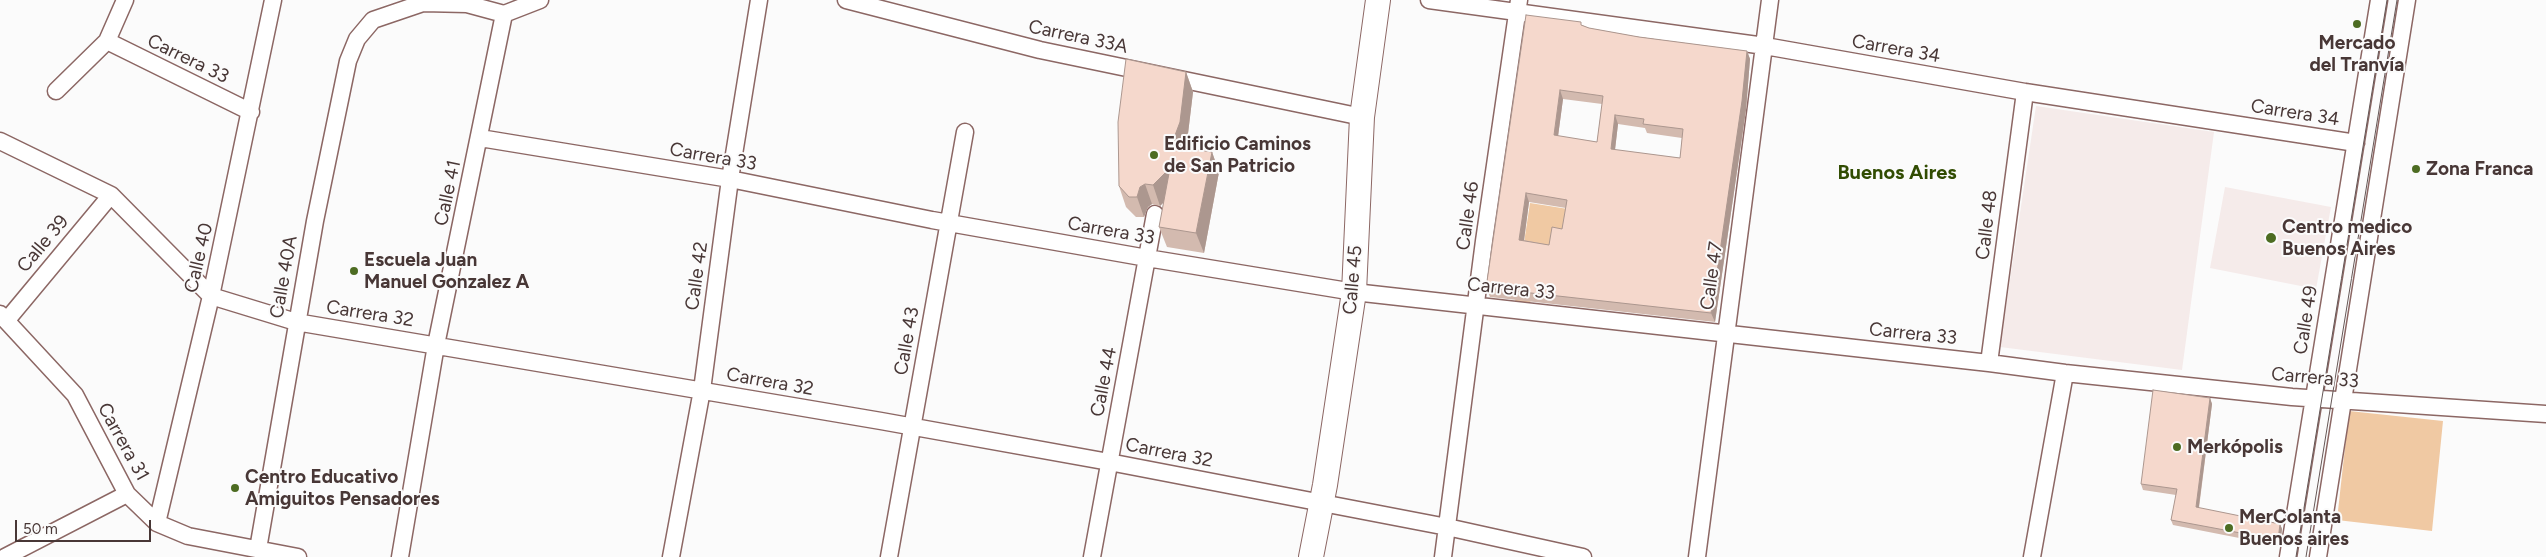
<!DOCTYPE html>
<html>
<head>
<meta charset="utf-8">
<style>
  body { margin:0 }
  #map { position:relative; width:2546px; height:557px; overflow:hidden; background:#fbfbfb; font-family:Figtree,sans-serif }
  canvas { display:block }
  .scale { position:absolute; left:15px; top:520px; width:136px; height:22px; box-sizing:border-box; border:2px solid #483736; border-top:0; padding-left:6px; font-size:15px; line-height:18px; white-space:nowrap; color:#483736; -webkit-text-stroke:4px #fbfbfb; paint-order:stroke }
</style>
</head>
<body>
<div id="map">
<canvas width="2546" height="557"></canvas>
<div class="scale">50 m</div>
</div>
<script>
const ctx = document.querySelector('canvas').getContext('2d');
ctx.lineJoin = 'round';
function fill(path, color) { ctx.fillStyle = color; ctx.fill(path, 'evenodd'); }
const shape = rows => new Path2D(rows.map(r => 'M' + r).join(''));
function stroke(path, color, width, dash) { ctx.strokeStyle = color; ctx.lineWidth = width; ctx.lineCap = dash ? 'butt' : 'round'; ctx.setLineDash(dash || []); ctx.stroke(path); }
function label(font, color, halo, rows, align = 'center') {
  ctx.font = font + ' Figtree,sans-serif'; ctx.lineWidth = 4; ctx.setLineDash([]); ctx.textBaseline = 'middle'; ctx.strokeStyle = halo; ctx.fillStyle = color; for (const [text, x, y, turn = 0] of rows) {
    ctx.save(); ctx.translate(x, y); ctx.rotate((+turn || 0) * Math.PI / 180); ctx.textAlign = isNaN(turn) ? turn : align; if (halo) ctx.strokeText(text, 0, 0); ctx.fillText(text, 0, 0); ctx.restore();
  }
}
fill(shape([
  [2036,106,2214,132,2182,370,2000,347],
  [2225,187,2331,207,2316,289,2210,268]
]), '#f5ebea');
fill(shape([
  [1591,200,1551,253,1538,251,1530,304,1515,302,1530,203,1568,209],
  [2349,411,2443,421,2432,531,2337,520]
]), '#f0c9a3');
const street = shape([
  [846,0,1040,50,1362,117],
  [1429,0,1765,46,2025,92,2356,143],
  [107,41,251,112],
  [56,91,107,41,125,0],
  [480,138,730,179,932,220,1147,258,1354,292,1989,363,2065,373,2292,397,2546,414],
  [0,141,111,195,211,296,296,322,881,421,1109,462,1447,527,1583,557],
  [0,314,75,395,127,494,157,523,188,536,298,557],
  [7,320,111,195],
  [1989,363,2025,92],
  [157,523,211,296,273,0],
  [258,549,315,221,348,61,357,39,373,20,423,3,467,4,504,14,540,0],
  [5,557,127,494],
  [400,557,436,345,504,14],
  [671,557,702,390,730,179,759,0],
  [889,557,965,132],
  [1092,557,1155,214],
  [1443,557,1484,241,1519,0],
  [1697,557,1770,0],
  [2032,557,2065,373],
  [2288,557,2379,0],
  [2318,557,2407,0]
]);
const secondary = shape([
  [1311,557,1325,485,1354,292,1362,117,1378,0]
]);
stroke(street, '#8c6764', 19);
stroke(secondary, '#8c6764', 26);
stroke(street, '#fff', 16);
stroke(secondary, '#fff', 24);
stroke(shape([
  [2296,557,2387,0],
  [2306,557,2397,0]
]), '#655756', 1);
fill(shape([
  [1582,25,1589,28,1639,37,1747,51,1750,59,1746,110,1715,322,1490,297,1486,288],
  [1563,99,1602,104,1597,142,1558,136],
  [1618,124,1645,128,1647,133,1682,138,1680,158,1615,150],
  [1529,202,1566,208,1562,229,1549,245,1524,240],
  [1186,72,1193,92,1187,142,1185,148,1212,152,1219,172,1204,253,1167,247,1159,227,1164,202,1160,206,1152,204,1148,207,1144,217,1136,217,1126,207,1119,186],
  [2210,398,2212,404,2199,508,2280,524,2282,529,2280,546,2173,525,2171,520,2176,495,2143,490,2141,484]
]), '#d3baaf');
fill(shape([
  [1747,51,1750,59,1746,110,1715,322,1711,313],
  [1186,72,1193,92,1187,142,1179,166,1171,146],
  [1560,90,1563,99,1557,144,1554,135],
  [1615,115,1618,124,1614,158,1611,149],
  [1212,152,1219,172,1204,253,1196,233],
  [1170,168,1178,188,1160,206,1153,185],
  [1145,184,1152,204,1148,207,1144,217,1137,197,1140,187],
  [1526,193,1529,202,1523,248,1519,240],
  [2210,398,2212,404,2198,513,2196,507],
  [2280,524,2282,529,2280,546,2278,540]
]), '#ac978f');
const building = shape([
  [1526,15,1581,22,1581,25,1589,28,1639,37,1747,51,1742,101,1711,313,1486,288,1526,15],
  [1560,90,1603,96,1597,142,1554,135,1560,90],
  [1615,115,1644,119,1643,124,1683,129,1680,158,1611,149,1615,115],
  [1526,193,1567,200,1562,229,1552,227,1549,245,1519,240,1526,193],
  [1126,59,1186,72,1180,122,1171,146,1212,152,1196,233,1159,227,1170,168,1153,185,1145,184,1140,187,1137,197,1129,197,1119,186,1118,122,1126,59],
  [2153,390,2210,398,2196,507,2280,524,2278,540,2171,520,2177,489,2141,484,2153,390]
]);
fill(building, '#f5d8cc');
stroke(building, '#ac978f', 1);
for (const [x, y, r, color] of [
  [2357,24,5,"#4d6c22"],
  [1154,155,5,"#4d6c22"],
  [2416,169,5,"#4d6c22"],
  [2271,238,6,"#4d6c22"],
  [354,271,5,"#4d6c22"],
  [2177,447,5,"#4d6c22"],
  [235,488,5,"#4d6c22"],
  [2229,528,5,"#4d6c22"]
]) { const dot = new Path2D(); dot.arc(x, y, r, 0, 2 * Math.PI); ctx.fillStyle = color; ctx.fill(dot); stroke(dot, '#fbfbfb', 2); }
label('19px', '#483736', '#fbfbfb', [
  ["Carrera 33A",1078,37,12],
  ["Carrera 34",1896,49,10],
  ["Carrera 33",188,59,26],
  ["Carrera 34",2295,113,9],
  ["Carrera 33",713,157,10],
  ["Calle 41",448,193,-78],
  ["Calle 46",1468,216,-82],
  ["Calle 48",1987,225,-83],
  ["Carrera 33",1111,231,10],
  ["Calle 39",43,244,-50],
  ["Calle 40",199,258,-77],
  ["Calle 42",697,276,-82],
  ["Calle 47",1712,276,-82],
  ["Calle 40A",284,277,-80],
  ["Calle 45",1353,280,-85],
  ["Carrera 33",1511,289,6],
  ["Carrera 32",370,314,9],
  ["Calle 49",2306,320,-81],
  ["Carrera 33",1913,334,6],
  ["Calle 43",907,341,-80],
  ["Carrera 33",2315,378,5],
  ["Carrera 32",770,382,10],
  ["Calle 44",1104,382,-79],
  ["Carrera 31",123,442,61],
  ["Carrera 32",1169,453,11]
]);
label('bold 19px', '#483736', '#fbfbfb', [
  ["Mercado",2357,43,"center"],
  ["del Tranvía",2357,65,"center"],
  ["Edificio Caminos",1164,144],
  ["de San Patricio",1164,166],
  ["Zona Franca",2426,169],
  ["Centro medico",2282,227],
  ["Buenos Aires",2282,249],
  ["Escuela Juan",364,260],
  ["Manuel Gonzalez A",364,282],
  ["Merkópolis",2187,447],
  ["Centro Educativo",245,477],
  ["Amiguitos Pensadores",245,499],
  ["MerColanta",2239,517],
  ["Buenos aires",2239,539]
], 'left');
label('bold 20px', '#314c02', '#fbfbfb', [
  ["Buenos Aires",1897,173]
]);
</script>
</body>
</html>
